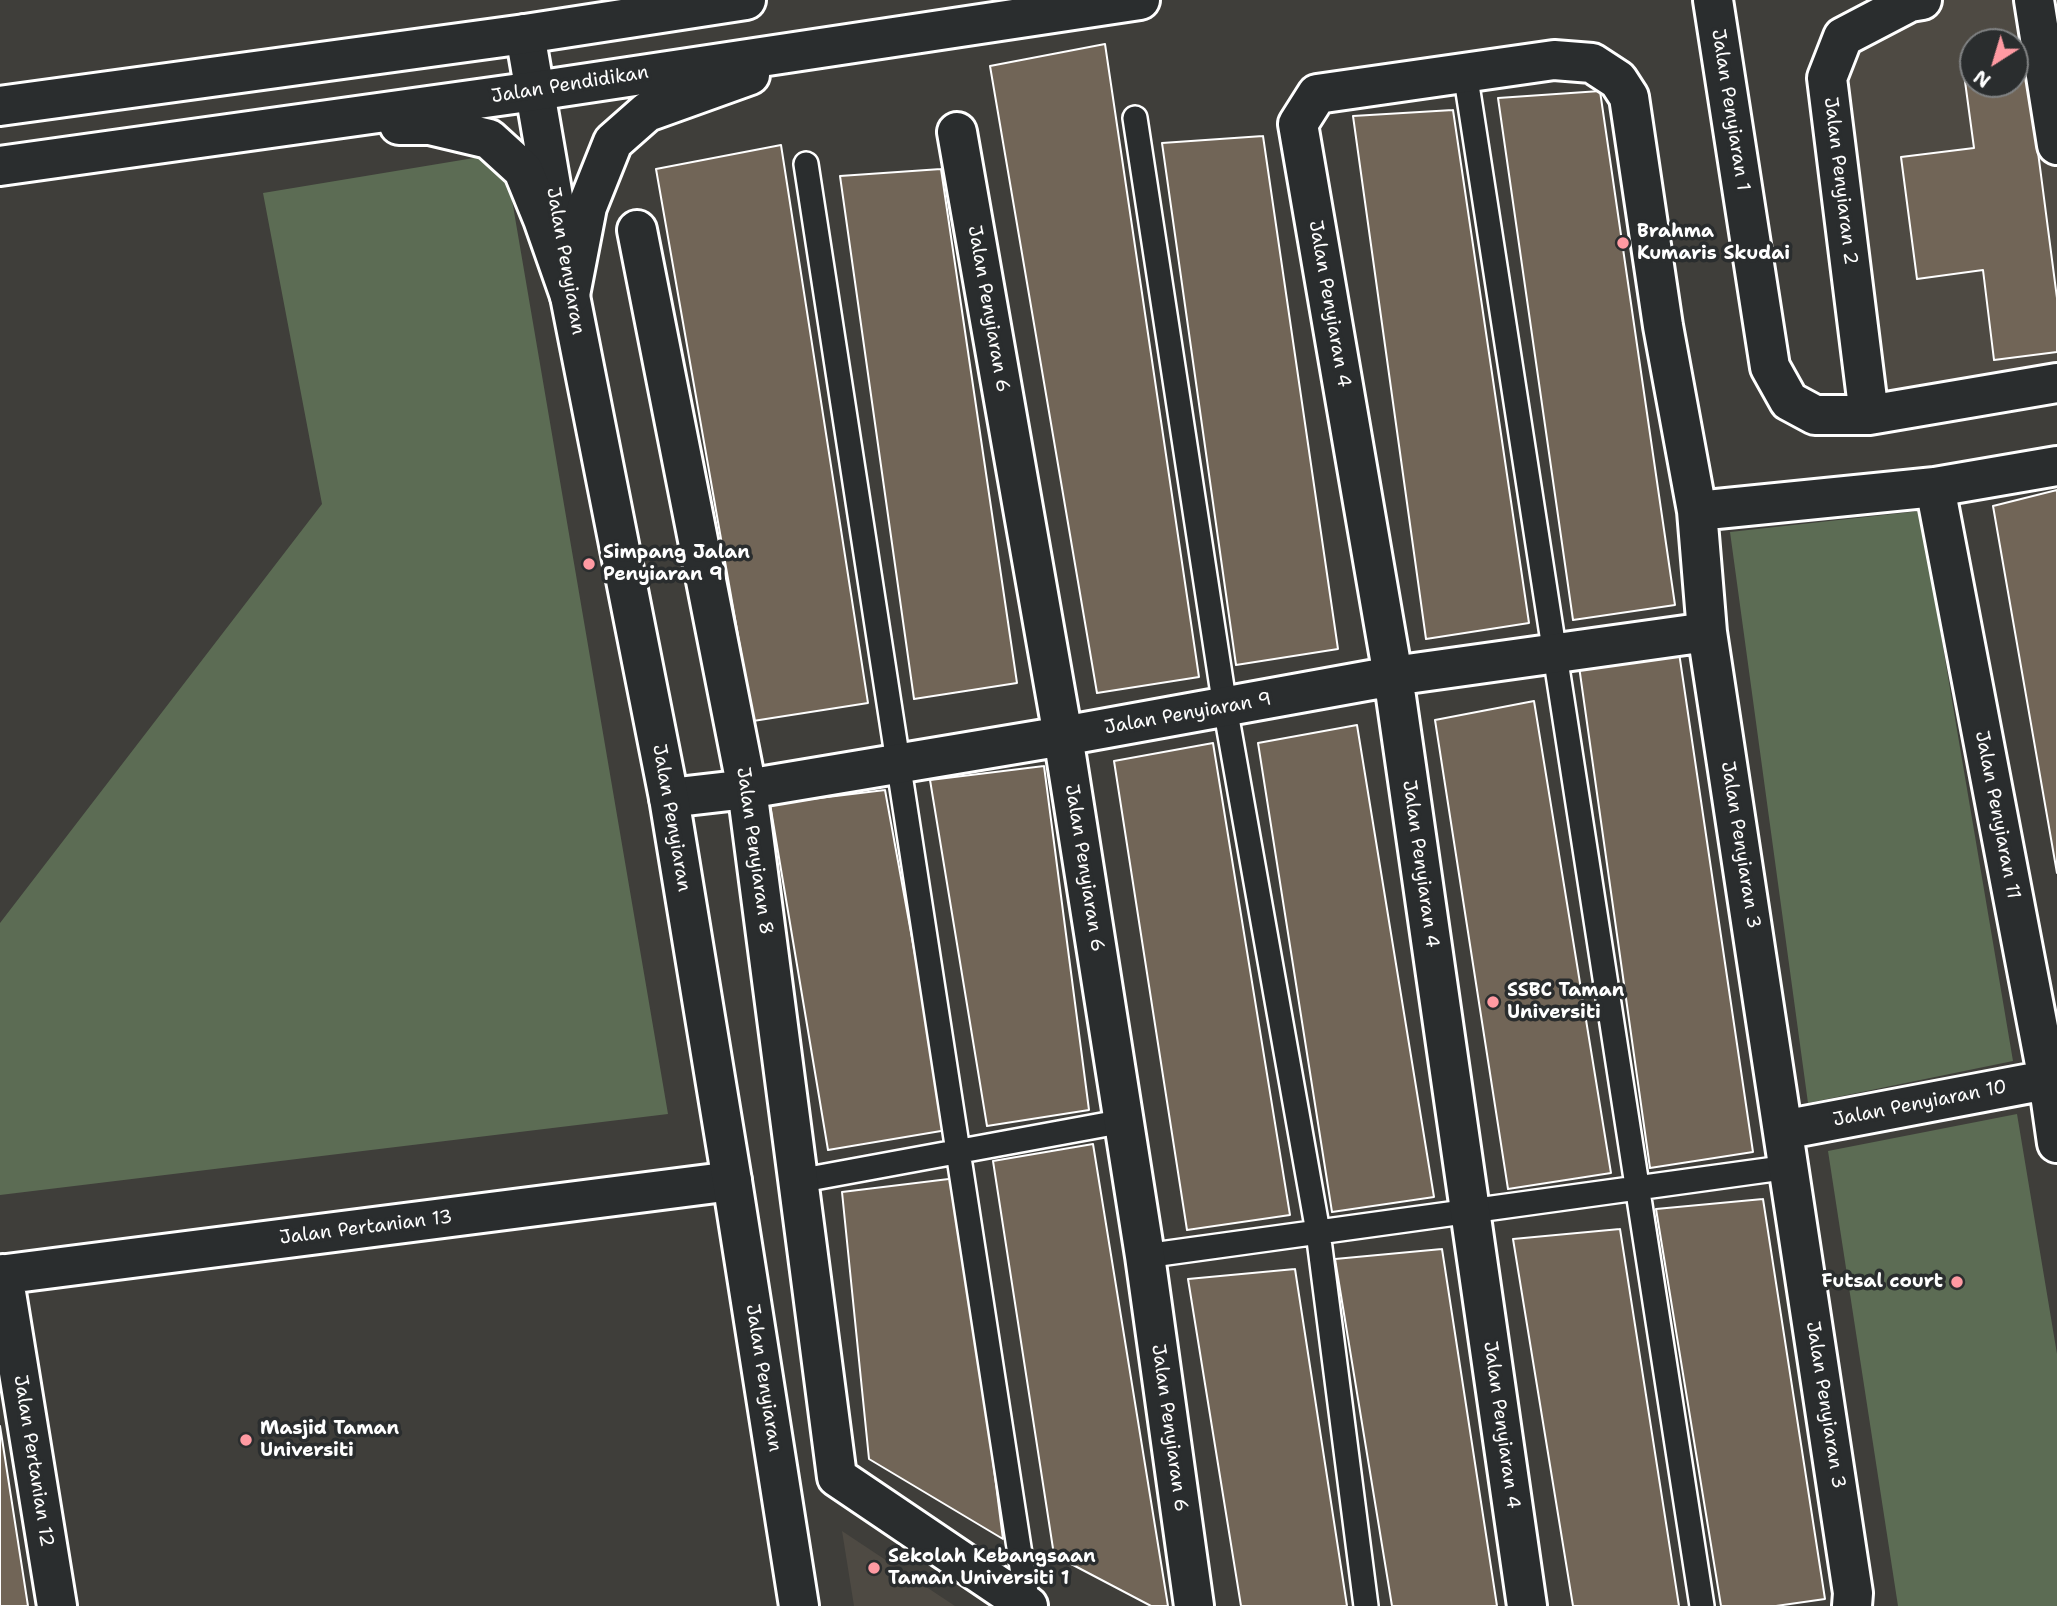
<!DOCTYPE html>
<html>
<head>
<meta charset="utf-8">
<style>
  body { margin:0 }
  #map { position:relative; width:2057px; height:1606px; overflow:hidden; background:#3f3e3a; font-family:"Shantell Sans",sans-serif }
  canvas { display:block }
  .north { position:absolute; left:1959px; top:28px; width:70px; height:70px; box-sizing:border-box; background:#2a2d2e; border:2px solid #7f8182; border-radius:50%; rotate:217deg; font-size:19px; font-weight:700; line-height:28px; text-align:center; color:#fff }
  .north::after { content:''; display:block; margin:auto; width:24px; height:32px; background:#ff9aa2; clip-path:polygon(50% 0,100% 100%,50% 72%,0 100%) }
</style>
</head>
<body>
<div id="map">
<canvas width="2057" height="1606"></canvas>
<div class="north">N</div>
</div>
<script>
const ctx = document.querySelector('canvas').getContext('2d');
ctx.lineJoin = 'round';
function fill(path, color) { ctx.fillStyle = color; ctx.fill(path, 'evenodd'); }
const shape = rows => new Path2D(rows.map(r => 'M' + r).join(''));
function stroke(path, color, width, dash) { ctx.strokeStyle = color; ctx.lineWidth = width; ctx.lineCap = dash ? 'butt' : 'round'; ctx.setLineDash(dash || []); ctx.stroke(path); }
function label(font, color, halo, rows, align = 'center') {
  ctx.font = font + ' "Shantell Sans",sans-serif'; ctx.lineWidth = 7; ctx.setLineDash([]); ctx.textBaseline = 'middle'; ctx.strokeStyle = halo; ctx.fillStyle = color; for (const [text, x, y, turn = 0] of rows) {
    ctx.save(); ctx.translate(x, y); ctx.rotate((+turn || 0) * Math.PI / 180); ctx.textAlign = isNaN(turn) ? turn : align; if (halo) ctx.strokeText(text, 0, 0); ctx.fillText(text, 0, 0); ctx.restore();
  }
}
fill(shape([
  [1883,0,2057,0,2057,397,1858,429,1830,27],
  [1973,42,2015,42,2015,84,1973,84],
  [842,1531,955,1606,854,1606]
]), '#4e4a43');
fill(shape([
  [504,153,668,1114,0,1195,0,923,322,504,263,193],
  [1920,511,2013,1061,1808,1103,1730,532],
  [2017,1114,2057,1354,2057,1606,1898,1606,1828,1151]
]), '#5c6c54');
const building = shape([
  [1105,44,1199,677,1097,693,990,66,1105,44],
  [2025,52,2057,298,2057,352,1994,360,1983,270,1917,279,1901,157,1974,148,1962,59,1973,58,1973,84,2015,84,2015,53,2025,52],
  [1600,91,1675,605,1573,620,1498,98,1600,91],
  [1453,110,1529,623,1426,639,1353,116,1453,110],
  [1263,136,1338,649,1236,665,1162,143,1263,136],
  [781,145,868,703,753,721,656,169,781,145],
  [941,169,1017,683,914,699,840,176,941,169],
  [2057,490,2057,873,1993,506,2057,490],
  [1677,639,1753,1152,1650,1168,1576,645,1677,639],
  [1534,701,1611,1173,1508,1189,1435,720,1534,701],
  [1357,725,1434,1197,1332,1212,1258,743,1357,725],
  [1213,743,1290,1215,1187,1230,1114,761,1213,743],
  [1044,766,1089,1110,987,1126,930,780,1044,766],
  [885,790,947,1130,828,1150,770,804,885,790],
  [1093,1144,1168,1606,1151,1606,1054,1555,993,1161,1093,1144],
  [957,1178,1003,1539,869,1459,842,1192,957,1178],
  [1763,1199,1825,1599,1776,1606,1721,1606,1656,1209,1763,1199],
  [1620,1229,1679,1606,1573,1606,1513,1239,1620,1229],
  [1442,1249,1497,1606,1392,1606,1335,1259,1442,1249],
  [1295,1269,1347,1606,1241,1606,1188,1279,1295,1269],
  [0,1426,28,1606,0,1606,0,1426]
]);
fill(building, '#716557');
stroke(building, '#fff', 2);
const service = shape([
  [1465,72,1702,1606],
  [1135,118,1225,707,1318,1232,1366,1606],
  [806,164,1028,1606],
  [798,1181,1124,1121],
  [1145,1256,1789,1167]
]);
const minor = shape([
  [1713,0,1770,367,1789,401,1815,415,1869,415,2057,383],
  [2034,0,2057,145],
  [957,132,1063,736,1145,1256,1194,1606],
  [637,230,747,789,837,1477,1028,1606],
  [1869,415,1827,78,1843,37,1910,2,1922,0],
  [1935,487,2048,1080,2057,1143],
  [1697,511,1935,487,2057,466],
  [669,798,747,789,1063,736,1393,676,1707,632],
  [1783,1130,2057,1078],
  [3,1274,57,1606],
  [0,1275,732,1181],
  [1527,1606,1393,676,1298,124,1317,94,1554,60,1592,63,1618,80,1629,97,1663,326,1697,511,1707,632,1853,1593,1852,1606]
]);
const tertiary = shape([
  [525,34,570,296,669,798,732,1181,799,1606]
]);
const secondary = shape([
  [0,106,525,34,746,0],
  [399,125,430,125,489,139,523,170,543,219,570,296],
  [0,166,535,91,1140,0],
  [570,295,587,207,613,142,647,112,750,75]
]);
stroke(service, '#fff', 28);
stroke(minor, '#fff', 44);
stroke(tertiary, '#fff', 44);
stroke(secondary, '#fff', 44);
stroke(service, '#2a2d2e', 23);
stroke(minor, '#2a2d2e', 38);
stroke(tertiary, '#2a2d2e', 38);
stroke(secondary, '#2a2d2e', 38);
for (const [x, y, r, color] of [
  [1623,243,7,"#ff9aa2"],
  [589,564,7,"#ff9aa2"],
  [1493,1002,7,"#ff9aa2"],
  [1957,1282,7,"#ff9aa2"],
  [246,1440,7,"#ff9aa2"],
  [874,1568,7,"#ff9aa2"]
]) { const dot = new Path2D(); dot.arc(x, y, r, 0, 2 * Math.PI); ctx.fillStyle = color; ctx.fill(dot); stroke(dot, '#2a2d2e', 2.5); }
label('19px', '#fff', '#2a2d2e', [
  ["Jalan Pendidikan",570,85,-9],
  ["Jalan Penyiaran 1",1730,110,81],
  ["Jalan Penyiaran 2",1840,181,83],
  ["Jalan Penyiaran",565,261,80],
  ["Jalan Penyiaran 4",1329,304,80],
  ["Jalan Penyiaran 6",988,309,80],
  ["Jalan Penyiaran 9",1188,714,-10],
  ["Jalan Penyiaran 11",1997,815,79],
  ["Jalan Penyiaran",671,818,80],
  ["Jalan Penyiaran 3",1740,845,81],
  ["Jalan Penyiaran 8",754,851,82],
  ["Jalan Penyiaran 4",1420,864,82],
  ["Jalan Penyiaran 6",1084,868,81],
  ["Jalan Penyiaran 10",1920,1104,-11],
  ["Jalan Pertanian 13",366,1228,-7],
  ["Jalan Penyiaran",763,1378,81],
  ["Jalan Penyiaran 3",1825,1405,81],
  ["Jalan Penyiaran 4",1501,1425,82],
  ["Jalan Penyiaran 6",1169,1428,82],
  ["Jalan Pertanian 12",33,1461,81]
]);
label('bold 19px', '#fff', '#2a2d2e', [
  ["Brahma",1637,232],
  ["Kumaris Skudai",1637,254],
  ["Simpang Jalan",603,553],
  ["Penyiaran 9",603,575],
  ["SSBC Taman",1507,991],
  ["Universiti",1507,1013],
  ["Futsal court",1943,1282,"right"],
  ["Masjid Taman",260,1429],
  ["Universiti",260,1451],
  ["Sekolah Kebangsaan",888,1557],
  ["Taman Universiti 1",888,1579]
], 'left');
</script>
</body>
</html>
